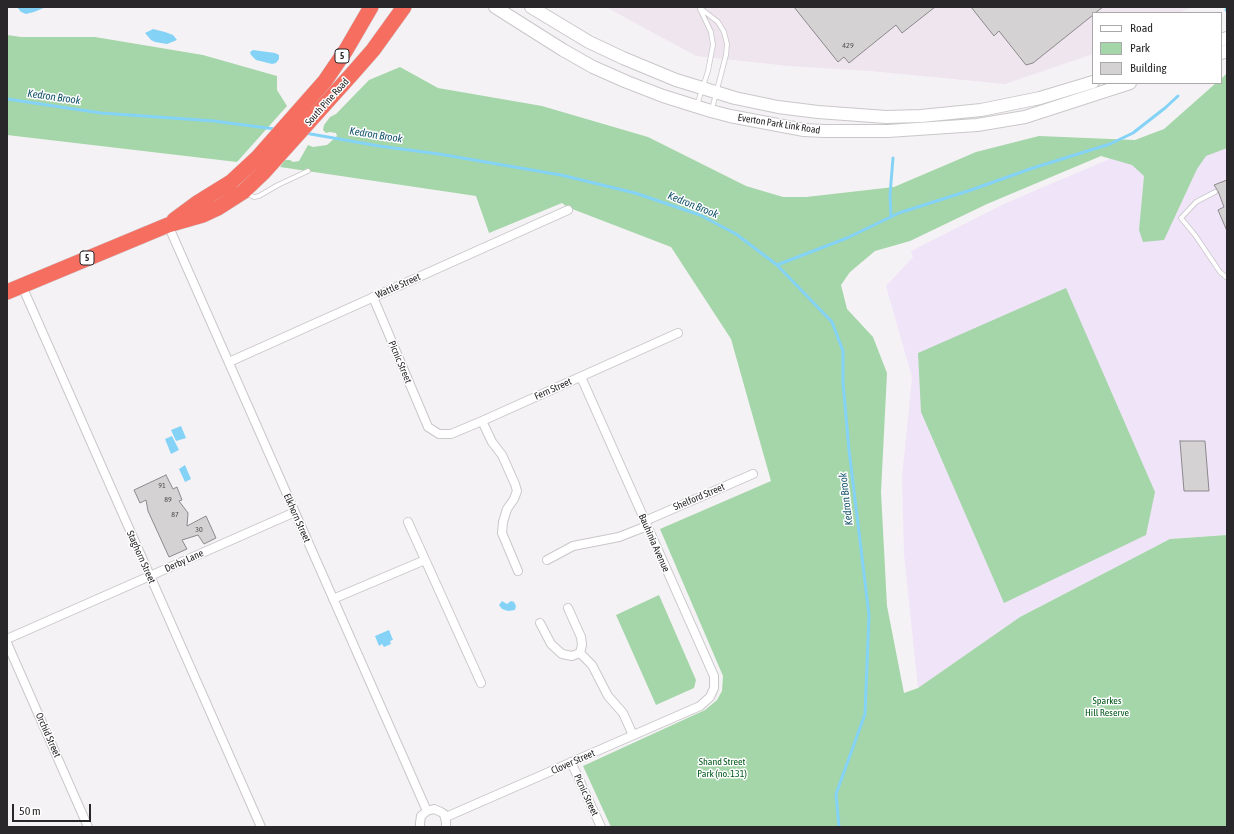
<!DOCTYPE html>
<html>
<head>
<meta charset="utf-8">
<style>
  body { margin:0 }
  #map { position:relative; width:1234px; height:834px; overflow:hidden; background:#f5f2f5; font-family:"Asap Condensed",sans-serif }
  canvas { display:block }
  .frame { position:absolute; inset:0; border:8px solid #292729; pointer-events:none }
  .legend { position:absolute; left:1092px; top:12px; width:130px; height:72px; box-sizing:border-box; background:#fff; border:1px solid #a9a9a9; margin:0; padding:5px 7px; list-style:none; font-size:12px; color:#292729 }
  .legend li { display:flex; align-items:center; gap:8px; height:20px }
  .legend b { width:20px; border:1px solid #a9a9a9 }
  .scale { position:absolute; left:12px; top:804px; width:79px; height:18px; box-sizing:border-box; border:2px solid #292729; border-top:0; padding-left:5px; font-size:12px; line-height:14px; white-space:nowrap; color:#292729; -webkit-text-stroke:3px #fff; paint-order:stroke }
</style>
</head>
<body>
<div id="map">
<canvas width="1234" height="834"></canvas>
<div class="frame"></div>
<ul class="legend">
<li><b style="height:5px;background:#fff"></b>Road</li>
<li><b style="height:11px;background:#a5d6a9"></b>Park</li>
<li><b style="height:11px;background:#d5d2d4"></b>Building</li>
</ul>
<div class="scale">50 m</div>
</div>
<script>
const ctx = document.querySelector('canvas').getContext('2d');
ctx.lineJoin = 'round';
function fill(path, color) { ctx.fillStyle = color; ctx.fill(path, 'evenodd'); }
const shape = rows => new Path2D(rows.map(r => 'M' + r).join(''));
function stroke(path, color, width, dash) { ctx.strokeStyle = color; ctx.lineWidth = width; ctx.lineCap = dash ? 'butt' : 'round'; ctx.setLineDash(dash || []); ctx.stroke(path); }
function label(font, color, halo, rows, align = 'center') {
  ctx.font = font + ' "Asap Condensed",sans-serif'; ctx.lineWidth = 3; ctx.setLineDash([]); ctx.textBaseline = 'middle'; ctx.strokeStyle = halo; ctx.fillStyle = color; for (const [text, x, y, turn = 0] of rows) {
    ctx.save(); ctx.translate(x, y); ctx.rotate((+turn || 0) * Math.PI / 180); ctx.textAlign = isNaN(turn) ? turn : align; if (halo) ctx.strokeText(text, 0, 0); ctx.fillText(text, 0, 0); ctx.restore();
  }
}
fill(shape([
  [606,7,1192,7,1179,13,1093,13,1093,54,1005,84,870,71,789,66,696,56]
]), '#eee5ee');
fill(shape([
  [1227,109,1227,535,1170,539,1020,617,918,688,904,554,902,477,912,377,886,286,913,257,911,251,1006,203]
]), '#f0e4f8');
fill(shape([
  [7,35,21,37,95,37,203,55,277,76,277,90,287,106,237,162,7,135],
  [400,67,438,88,542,106,648,137,746,186,783,197,806,197,894,187,976,152,1039,136,1135,140,1164,129,1216,83,1221,83,1221,79,1227,73,1227,148,1206,156,1197,169,1164,240,1143,242,1139,230,1144,176,1132,165,1101,156,987,204,910,241,875,251,850,272,841,285,847,309,873,337,887,373,881,492,887,606,904,693,918,688,1020,617,1170,539,1227,535,1227,827,611,827,583,766,705,710,717,700,722,691,723,676,660,529,771,481,731,339,671,247,567,207,562,203,489,233,476,196,280,167,285,160,290,160,293,162,299,161,308,145,313,147,327,145,337,136,336,133,330,132,326,133,323,130,324,125,330,117,336,114,369,80],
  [1066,288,1155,492,1146,535,1004,603,921,412,918,353],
  [659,595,696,680,694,688,656,705,616,615]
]), '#a5d6a9');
fill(shape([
  [17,7,46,7,34,12,26,14,21,12],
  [153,29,165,32,173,35,177,40,167,44,155,42,151,40,145,33],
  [253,50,275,53,279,55,279,59,276,63,272,64,256,60,251,55,250,52],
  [181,426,186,438,176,441,171,430],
  [172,436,179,450,171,454,165,439],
  [185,465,191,479,185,482,179,469],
  [502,601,507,604,511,601,514,602,516,606,515,610,508,611,502,609,499,605],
  [389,630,393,640,390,641,391,644,384,647,382,644,379,646,375,636]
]), '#84d3f6');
stroke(shape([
  [1226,10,1227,7],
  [7,99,101,113,214,121,275,129],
  [305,133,379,146,439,154,561,175,635,193,700,215,736,234,777,265,832,322,843,351,843,383,849,450,869,615,865,714,836,794,839,827],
  [891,217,890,195,893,158],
  [777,265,847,238,899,213,971,190,1033,168,1110,144,1133,133,1165,108,1178,96]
]), '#84d3f6', 3);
const building = shape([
  [794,7,935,7,902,33,896,25,849,63,844,57,838,62,794,7],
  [971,7,1103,7,1095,13,1093,13,1093,15,1033,63,1026,65,999,31,994,36,971,7],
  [1227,180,1227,231,1218,210,1224,207,1218,191,1214,185,1227,180],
  [1180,441,1205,441,1209,491,1184,491,1180,441],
  [166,475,173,489,177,487,182,500,179,501,188,513,187,526,206,516,216,538,204,544,198,535,182,540,187,549,169,557,148,511,146,500,140,503,134,490,166,475]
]);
fill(building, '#d5d2d4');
stroke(building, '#8c898c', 1);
const lane = shape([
  [700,8,718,22,724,32,727,44,726,55,712,109],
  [697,105,708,71,713,45,711,32,700,9],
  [1215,192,1196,202,1181,218,1195,235,1220,272,1227,278],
  [247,194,254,197,259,196,278,185,308,171]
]);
const street = shape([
  [168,225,427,811],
  [22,286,261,827],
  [373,297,428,427,439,434,451,434,482,421,678,333],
  [229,362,568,210],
  [482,421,492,442,502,455,515,484,517,491,514,499,507,509,503,522,502,533,518,571],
  [645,521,753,474],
  [408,522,481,683],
  [547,560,573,546,619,537,647,526],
  [333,599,425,560],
  [568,608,581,637,582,645,580,653],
  [540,623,551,644,562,654,572,656,580,653,592,665,608,696,623,713,633,735],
  [7,639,295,512],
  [7,643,88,827],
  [571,762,601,827],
  [446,817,700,706,710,697,714,688,714,676,581,377],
  [420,827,420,823,421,816,427,811,434,809,441,812,444,814,446,822,446,827]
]);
const secondary = shape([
  [495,7,563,50,593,67,627,82,663,96,711,111,730,116,804,130,824,131,888,131,977,125,1025,117,1130,83],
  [531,7,589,42,623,58,676,80,735,98,778,107,818,112,886,117,921,116,981,110,1040,98,1093,82],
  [1221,40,1227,38],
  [1221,53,1227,51]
]);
const highway = shape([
  [174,220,197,203,231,182,258,157,325,81,346,50,371,7],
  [7,292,168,225,203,215,218,208,243,192,264,172,352,74,373,50,404,7]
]);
stroke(lane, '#cac7ca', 5.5);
stroke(street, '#cac7ca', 10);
stroke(secondary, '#cac7ca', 14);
stroke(highway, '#d0cfd0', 16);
stroke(lane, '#fff', 4);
stroke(street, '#fff', 8);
stroke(secondary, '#fff', 12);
stroke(highway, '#f56e60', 15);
label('8px', '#545254', null, [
  ["429",848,45],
  ["91",162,485],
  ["89",168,499],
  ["87",175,514],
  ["30",199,529]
]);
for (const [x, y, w] of [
  [342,56,14],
  [87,258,14]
]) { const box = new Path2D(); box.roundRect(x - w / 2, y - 7, w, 14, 3); ctx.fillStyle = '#fff'; ctx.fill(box); stroke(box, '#292729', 1); }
label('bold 9px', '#292729', null, [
  ["5",342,56],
  ["5",87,258]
]);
label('10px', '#292729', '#fff', [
  ["South Pine Road",327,102,-48],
  ["Everton Park Link Road",779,124,9],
  ["Wattle Street",398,286,-24],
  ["Picnic Street",400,362,67],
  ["Fern Street",553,389,-24],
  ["Shelford Street",699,497,-23],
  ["Elkhorn Street",297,518,66],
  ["Bauhinia Avenue",654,543,66],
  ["Staghorn Street",141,557,66],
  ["Derby Lane",184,561,-24],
  ["Orchid Street",48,735,66],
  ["Clover Street",573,762,-24],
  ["Picnic Street",586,795,65]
]);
label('10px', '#00581a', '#fff', [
  ["Sparkes",1107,701],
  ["Hill Reserve",1107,713],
  ["Shand Street",722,762],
  ["Park (no. 131)",722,774]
]);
label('italic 11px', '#15546c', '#fff', [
  ["Kedron Brook",54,97,8],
  ["Kedron Brook",376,135,9],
  ["Kedron Brook",693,205,22],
  ["Kedron Brook",846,499,-97]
]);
</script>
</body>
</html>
